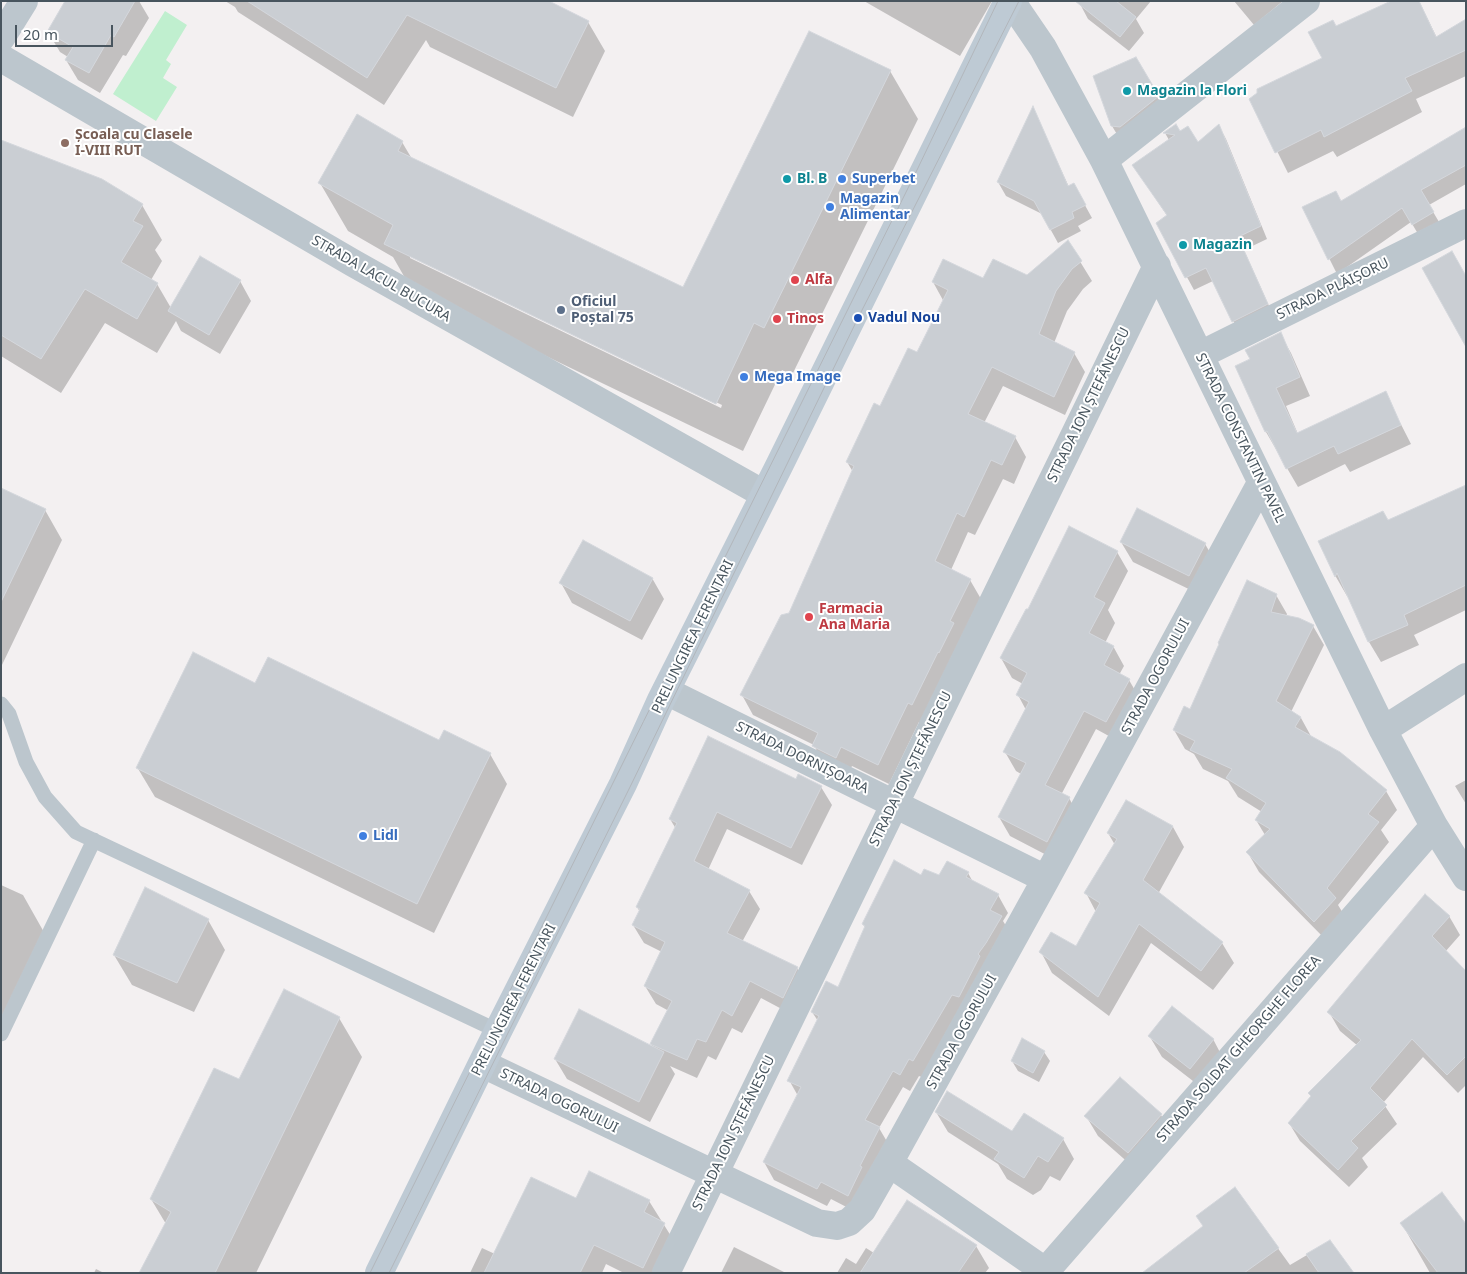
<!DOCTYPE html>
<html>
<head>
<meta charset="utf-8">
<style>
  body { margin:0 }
  #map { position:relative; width:1467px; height:1274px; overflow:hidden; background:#f3f0f1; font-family:"Noto Sans",sans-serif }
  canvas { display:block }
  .frame { position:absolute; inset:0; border:2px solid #48555e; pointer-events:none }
  .scale { position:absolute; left:15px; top:25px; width:98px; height:22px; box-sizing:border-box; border:2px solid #48555e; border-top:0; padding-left:6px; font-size:15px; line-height:18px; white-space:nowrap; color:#48555e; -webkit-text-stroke:4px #fff; paint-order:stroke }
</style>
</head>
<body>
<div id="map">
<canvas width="1467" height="1274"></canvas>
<div class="frame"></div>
<div class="scale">20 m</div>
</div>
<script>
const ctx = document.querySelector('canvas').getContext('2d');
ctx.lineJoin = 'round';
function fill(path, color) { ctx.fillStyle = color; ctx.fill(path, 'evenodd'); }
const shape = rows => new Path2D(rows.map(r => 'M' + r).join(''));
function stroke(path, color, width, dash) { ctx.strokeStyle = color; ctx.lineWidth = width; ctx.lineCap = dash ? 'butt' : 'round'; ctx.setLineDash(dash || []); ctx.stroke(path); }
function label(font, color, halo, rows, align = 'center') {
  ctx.font = font + ' "Noto Sans",sans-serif'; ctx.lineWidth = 4; ctx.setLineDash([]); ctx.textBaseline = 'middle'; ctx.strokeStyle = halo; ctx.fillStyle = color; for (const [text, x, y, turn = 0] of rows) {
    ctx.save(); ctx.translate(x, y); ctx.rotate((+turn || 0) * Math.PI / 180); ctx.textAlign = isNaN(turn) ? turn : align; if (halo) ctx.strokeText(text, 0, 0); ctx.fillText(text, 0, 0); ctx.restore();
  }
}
fill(shape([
  [165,11,187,25,166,60,171,64,163,78,177,87,156,121,113,94]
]), '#c0efcf');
fill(shape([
  [66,1,139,1,149,18,126,56,123,55,100,93,78,80,66,60,68,57,60,52,48,32],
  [225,1,393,1,588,22,605,51,573,117,430,47,426,40,384,105,238,12,235,7],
  [864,1,992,1,960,56],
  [1083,1,1151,1,1136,19,1144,33,1129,51,1088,19,1080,4],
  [1234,1,1283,1,1254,25],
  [1419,1,1437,38,1466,20,1466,76,1416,99,1422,112,1337,157,1333,151,1288,173,1251,99,1323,59,1336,28],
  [1135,58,1164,107,1118,136,1112,126],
  [890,71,918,119,792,375,782,370,743,451,413,292,393,257,348,231,320,183,402,142,412,159,684,289],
  [410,255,722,405,721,408,410,258],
  [1033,109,1069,187,1081,198,1092,218,1078,226,1081,231,1058,243,1042,214,1006,196,998,182],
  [1175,125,1180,133,1198,144,1219,126,1226,139,1267,239,1244,250,1274,317,1240,334,1213,281,1194,290,1158,224,1168,217,1133,165,1169,140,1165,133],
  [1,141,142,205,162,240,155,250,162,261,151,280,157,284,171,308,240,281,251,301,220,354,181,331,176,321,157,353,105,323,61,393,1,356],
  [1466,148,1466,184,1429,205,1442,227,1421,239,1411,222,1337,274,1304,208,1341,202],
  [1068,242,1092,281,1083,289,1067,311,1054,343,1074,353,1085,372,1065,415,1003,386,984,423,1015,437,1026,457,1014,484,1003,479,975,535,968,532,951,570,970,580,981,599,923,724,919,722,889,784,852,766,847,776,824,765,814,745,753,715,742,695,789,615,853,472,847,462,880,408,918,354,944,302,933,282,1028,277],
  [1280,334,1291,353,1310,396,1286,406,1298,434,1385,393,1411,444,1350,472,1345,464,1298,487,1266,432,1237,366,1252,360],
  [1466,486,1466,610,1414,635,1419,645,1381,662,1369,642,1348,594,1347,596,1336,577,1320,542,1388,521],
  [1,489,45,510,62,540,1,667],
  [1121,542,1205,544,1217,564,1201,595,1133,562],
  [1117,552,1128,571,1108,610,1115,623,1105,643,1113,646,1124,666,1119,675,1129,680,1140,699,1118,741,1096,729,1061,795,1069,798,1080,818,1058,861,1010,836,999,817,1021,774,1016,771,1005,752,1026,710,1018,695,1023,684,1012,678,1001,658],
  [652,578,664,599,642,640,572,603,561,583],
  [1276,595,1287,614,1286,617,1313,626,1324,645,1291,712,1301,718,1312,738,1339,753,1386,791,1397,810,1381,830,1389,842,1338,905,1346,918,1326,940,1259,872,1248,853,1265,835,1256,820,1262,812,1238,797,1228,781,1203,769,1194,754,1185,749,1174,730,1191,711],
  [256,684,440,742,490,754,507,784,434,933,155,797,137,767],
  [796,780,821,787,832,805,802,865,727,829,708,870,749,891,760,909,742,942,797,968,807,986,793,1015,761,998,742,1033,732,1028,716,1060,708,1056,697,1078,670,1066,675,1074,650,1122,567,1079,555,1059,654,1049,651,1044,669,1011,656,1004,645,986,662,952,644,943,633,925,640,912,637,907,676,829,670,819],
  [1466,780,1466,804,1455,786],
  [1126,801,1173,827,1184,847,1158,894,1222,943,1234,963,1213,990,1151,943,1109,1016,1052,973,1041,952,1077,947,1096,912,1086,893,1115,845,1108,833],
  [968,873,973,882,998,895,1008,913,1003,921,1011,934,924,1078,919,1076,910,1091,903,1087,879,1128,889,1145,858,1213,831,1199,827,1206,774,1180,764,1162,798,1096,789,1080,818,1021,812,1012,839,989,865,928,863,924,922,876,940,877],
  [1,885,23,895,45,934,1,1025],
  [1449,916,1460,935,1445,952,1466,973,1466,1085,1458,1093,1423,1057,1383,1103,1397,1124,1362,1158,1368,1167,1349,1187,1300,1141,1289,1123,1358,1046,1340,1031,1329,1012],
  [208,920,225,950,194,1012,132,985,114,955],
  [339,1018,362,1057,256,1273,141,1273,166,1224,151,1199,239,1081],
  [1150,1037,1213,1039,1224,1060,1202,1088,1162,1057],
  [1044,1052,1050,1061,1039,1082,1018,1071,1012,1061],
  [936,1112,1013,1133,1063,1139,1074,1159,1060,1181,1050,1176,1041,1190,1033,1195,1007,1179,998,1164,948,1132],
  [1161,1115,1173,1135,1140,1173,1098,1136,1086,1116],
  [1235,1189,1290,1265,1329,1242,1352,1273,1144,1273,1204,1227],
  [577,1200,649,1201,676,1244,662,1273,624,1273,606,1264,602,1273,470,1273,482,1248,495,1254],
  [1402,1224,1466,1273,1430,1273],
  [976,1246,989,1268,985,1273,837,1273,846,1258,856,1264,866,1248,874,1253],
  [734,1247,786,1273,721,1273],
  [96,1269,104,1273,94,1273]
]), '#0003');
const building = shape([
  [65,1,135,1,114,37,111,35,89,73,65,60,73,47,47,32,65,1],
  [247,1,549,1,589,21,556,88,407,15,367,78,247,1],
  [1075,1,1116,1,1136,17,1120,37,1075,1],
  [1391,1,1419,1,1436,37,1466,19,1466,50,1405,78,1412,91,1324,137,1321,130,1275,153,1249,99,1257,93,1257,89,1322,58,1308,32,1333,20,1336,26,1391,1],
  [809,31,891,70,764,328,754,323,716,404,384,244,393,225,318,183,357,114,403,141,398,151,683,287,809,31],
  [1136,57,1159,96,1120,127,1111,126,1093,76,1136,57],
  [1033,106,1068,186,1074,183,1086,205,1072,212,1074,218,1050,230,1034,201,997,182,1033,106],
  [1176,124,1180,131,1188,126,1198,142,1219,124,1261,226,1238,237,1268,304,1232,322,1206,268,1185,278,1156,223,1167,215,1132,165,1175,135,1163,133,1176,124],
  [1466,127,1466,165,1421,190,1434,212,1412,225,1402,208,1328,260,1302,207,1336,191,1341,201,1466,127],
  [1,140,102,179,143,204,133,221,143,226,121,262,158,283,137,319,85,289,41,359,1,335,1,140],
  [1068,240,1082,261,1072,269,1056,291,1039,334,1075,352,1054,397,992,367,968,414,1016,436,1002,465,991,460,964,517,957,513,935,561,971,579,950,621,954,623,939,653,938,652,912,705,908,703,878,765,841,747,836,758,812,746,818,733,740,695,781,615,789,613,854,466,846,462,874,403,880,406,908,348,917,352,948,290,932,282,943,259,983,278,993,259,1027,275,1068,240],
  [1452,251,1466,276,1466,347,1422,268,1452,251],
  [200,256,241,280,209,335,168,311,200,256],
  [1281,332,1300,377,1276,388,1297,433,1386,391,1401,425,1338,454,1334,446,1286,469,1267,431,1265,432,1235,366,1250,359,1245,350,1281,332],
  [1466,485,1466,585,1404,615,1408,625,1368,642,1337,573,1335,577,1318,541,1383,511,1388,520,1466,485],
  [1,488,46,509,1,602,1,488],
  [1137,508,1206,543,1189,576,1120,542,1137,508],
  [1069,526,1118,551,1094,597,1105,603,1089,633,1114,646,1104,665,1130,679,1106,722,1084,711,1045,785,1070,797,1047,842,998,817,1026,763,1003,752,1029,702,1016,695,1027,673,1000,658,1026,609,1028,609,1069,526],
  [583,540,653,578,630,621,559,583,583,540],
  [1247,580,1277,594,1271,612,1299,618,1314,625,1276,701,1301,717,1295,727,1340,752,1387,790,1368,814,1379,822,1327,888,1336,898,1314,922,1246,852,1270,829,1255,820,1266,803,1226,778,1232,769,1190,750,1195,741,1173,730,1184,706,1190,709,1219,644,1218,643,1247,580],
  [193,652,255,683,268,657,439,740,444,730,491,753,417,904,136,768,193,652],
  [708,736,796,779,798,774,822,786,791,848,717,812,694,861,750,890,727,933,798,967,783,998,750,981,732,1016,722,1010,706,1042,697,1039,687,1060,650,1044,672,1001,644,986,665,942,632,925,640,909,636,907,677,823,669,819,708,736],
  [1126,800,1173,826,1143,880,1223,942,1201,971,1139,924,1098,997,1039,952,1051,932,1076,946,1100,903,1084,893,1117,839,1107,833,1126,800],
  [894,860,921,875,924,869,939,875,947,861,969,872,966,877,999,894,990,910,1002,916,986,943,978,954,980,956,959,997,952,995,913,1061,909,1059,900,1075,893,1071,865,1120,880,1127,860,1166,862,1167,848,1196,821,1182,817,1189,763,1162,801,1087,787,1081,819,1016,811,1012,826,981,838,987,865,926,862,924,894,860],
  [145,887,209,919,177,983,113,955,145,887],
  [1425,894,1450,916,1432,936,1466,971,1466,1056,1447,1075,1412,1039,1370,1088,1387,1105,1351,1141,1358,1148,1338,1170,1288,1123,1311,1096,1308,1093,1361,1040,1327,1012,1425,894],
  [284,989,340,1017,215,1273,139,1273,171,1212,150,1199,214,1068,239,1079,284,989],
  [1172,1006,1214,1039,1190,1069,1148,1036,1172,1006],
  [579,1009,664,1052,639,1102,554,1059,579,1009],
  [1022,1038,1045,1051,1033,1073,1011,1061,1022,1038],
  [1120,1077,1162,1114,1128,1153,1084,1116,1120,1077],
  [947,1091,1012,1131,1024,1113,1064,1138,1048,1162,1038,1156,1024,1178,994,1159,999,1152,935,1112,947,1091],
  [589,1171,650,1200,644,1212,665,1223,643,1268,594,1245,580,1273,484,1273,531,1177,576,1198,589,1171],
  [1235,1187,1279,1248,1244,1273,1142,1273,1203,1226,1196,1216,1235,1187],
  [1442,1192,1466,1224,1466,1273,1438,1273,1400,1223,1442,1192],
  [907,1200,977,1245,958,1273,860,1273,907,1200],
  [1330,1240,1354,1273,1319,1273,1306,1254,1330,1240]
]);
fill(building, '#caced3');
stroke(building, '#d4d7dc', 1);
stroke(shape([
  [1,704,9,714,26,762,45,797,76,832,498,1031],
  [1,1034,94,840]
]), '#bcc6cd', 15);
stroke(shape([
  [1011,1,1043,48,1104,160,1383,730,1434,826,1466,877],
  [1,38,24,1],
  [1,58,353,263,764,494],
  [1104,160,1306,1],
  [1200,355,1466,223],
  [666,691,1046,879],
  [1383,730,1466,677],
  [483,1064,817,1223,837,1226,849,1222,862,1210,889,1163,1046,879,1261,483],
  [889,1163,1045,1271],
  [666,1273,1157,266],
  [1044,1273,1434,826]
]), '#bcc6cd', 28);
stroke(shape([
  [379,1273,498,1031,623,784,661,700,779,466,1008,1]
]), '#becad4', 28);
stroke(shape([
  [370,1273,917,170,998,1],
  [389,1273,630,787,858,318,1019,1]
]), '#b2b6bb', 1);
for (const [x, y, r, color] of [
  [1127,91,5,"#0f9aa8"],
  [65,143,5,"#8d6e63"],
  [787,179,5,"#0f9aa8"],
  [842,179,5,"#3f7fe0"],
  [830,207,5,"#3f7fe0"],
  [1183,245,5,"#0f9aa8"],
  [795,280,5,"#e0444e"],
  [561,310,5,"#5c6f8a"],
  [858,318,5,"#1a4fb4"],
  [777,319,5,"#e0444e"],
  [744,377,5,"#3f7fe0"],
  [809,617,5,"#e0444e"],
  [363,836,5,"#3f7fe0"]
]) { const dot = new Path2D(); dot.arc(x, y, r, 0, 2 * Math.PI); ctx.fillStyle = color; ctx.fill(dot); stroke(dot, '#fff', 2); }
label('bold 14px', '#0d838f', '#fff', [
  ["Magazin la Flori",1137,91],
  ["Bl. B",797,179],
  ["Magazin",1193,245]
], 'left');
label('bold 14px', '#785e54', '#fff', [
  ["Școala cu Clasele",75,135],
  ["I-VIII RUT",75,151]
], 'left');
label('bold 14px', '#366cbe', '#fff', [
  ["Superbet",852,179],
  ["Magazin",840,199],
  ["Alimentar",840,215],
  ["Mega Image",754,377],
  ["Lidl",373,836]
], 'left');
label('14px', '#48555e', '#fff', [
  ["STRADA LACUL BUCURA",381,279,30],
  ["STRADA PLĂIȘORU",1333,289,-26],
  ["STRADA ION ȘTEFĂNESCU",1089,405,-64],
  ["STRADA CONSTANTIN PAVEL",1240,438,64],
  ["PRELUNGIREA FERENTARI",693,637,-64],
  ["STRADA OGORULUI",1156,677,-62],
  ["STRADA DORNIȘOARA",802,758,26],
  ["STRADA ION ȘTEFĂNESCU",911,769,-64],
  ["PRELUNGIREA FERENTARI",514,1000,-63],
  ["STRADA OGORULUI",962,1032,-61],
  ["STRADA SOLDAT GHEORGHE FLOREA",1239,1049,-49],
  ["STRADA OGORULUI",559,1101,26],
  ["STRADA ION ȘTEFĂNESCU",734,1133,-64]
]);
label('bold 14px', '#be3a42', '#fff', [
  ["Alfa",805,280],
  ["Tinos",787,319],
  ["Farmacia",819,609],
  ["Ana Maria",819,625]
], 'left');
label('bold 14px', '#4e5e75', '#fff', [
  ["Oficiul",571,302],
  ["Poștal 75",571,318]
], 'left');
label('bold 14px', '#164399', '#fff', [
  ["Vadul Nou",868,318]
], 'left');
</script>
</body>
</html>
